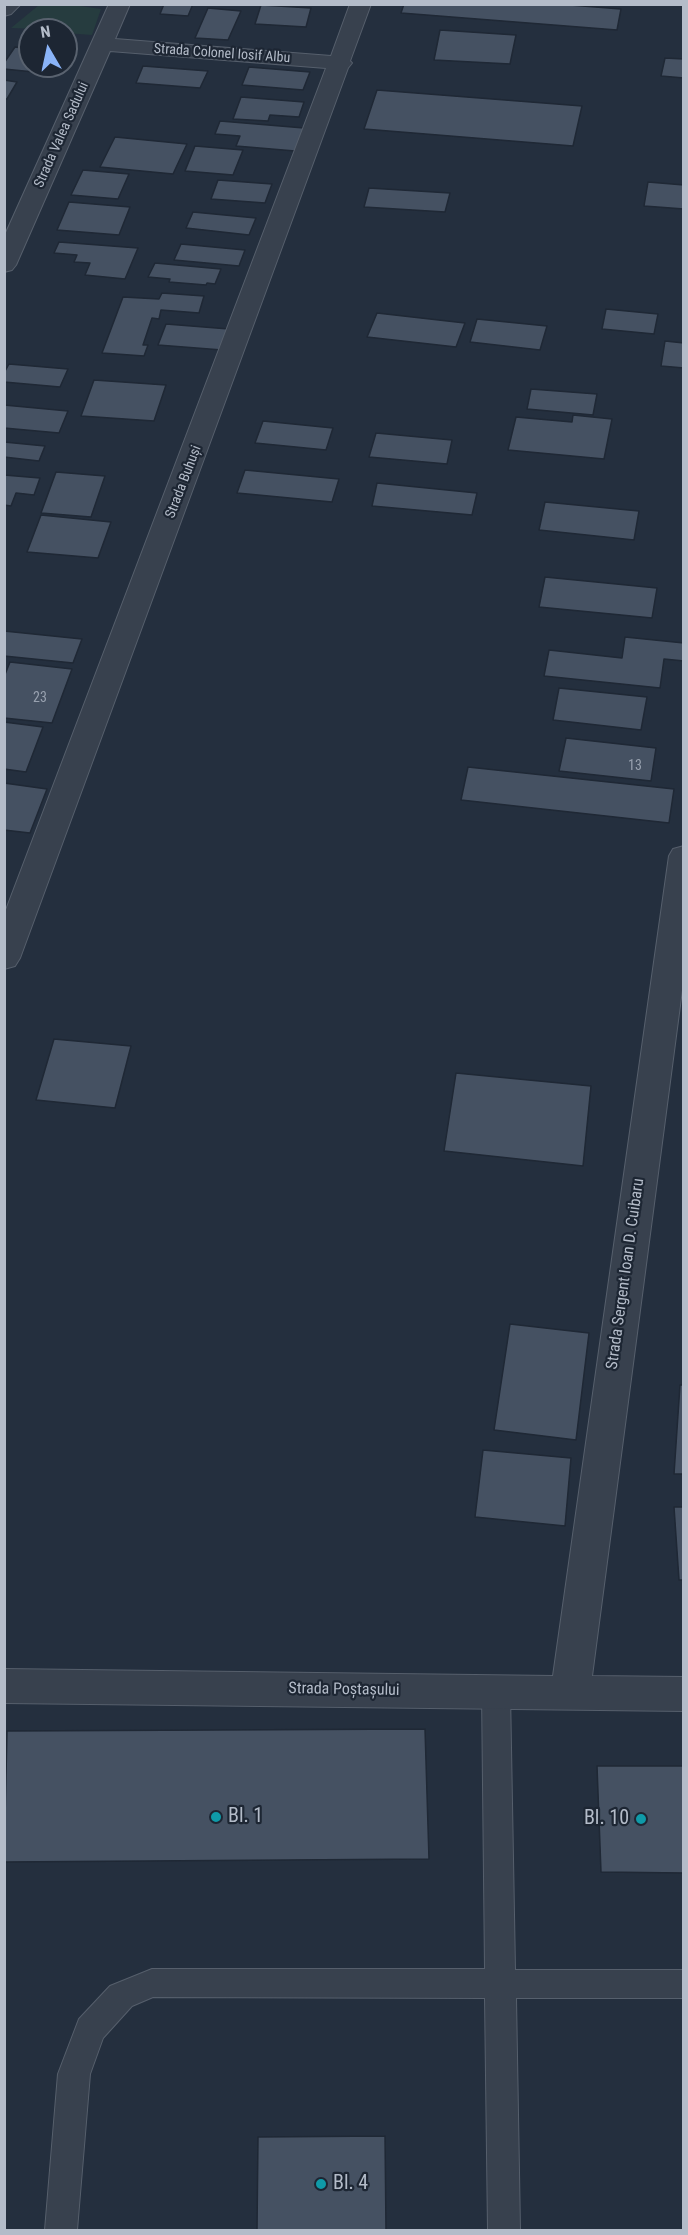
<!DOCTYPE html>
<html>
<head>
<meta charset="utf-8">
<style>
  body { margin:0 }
  #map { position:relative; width:688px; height:2235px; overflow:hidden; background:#242f3e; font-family:"Roboto Condensed",sans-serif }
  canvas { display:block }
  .frame { position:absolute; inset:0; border:6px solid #b4bcc9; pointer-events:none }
  .north { position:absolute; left:18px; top:18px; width:60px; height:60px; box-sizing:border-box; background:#1d2633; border:2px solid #59626f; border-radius:50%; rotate:351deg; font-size:16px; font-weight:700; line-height:24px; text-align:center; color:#b4bcc9 }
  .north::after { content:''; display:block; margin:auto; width:21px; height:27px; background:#8ab4f8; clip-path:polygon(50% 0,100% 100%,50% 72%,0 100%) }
</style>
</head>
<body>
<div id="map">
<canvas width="688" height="2235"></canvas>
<div class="frame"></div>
<div class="north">N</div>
</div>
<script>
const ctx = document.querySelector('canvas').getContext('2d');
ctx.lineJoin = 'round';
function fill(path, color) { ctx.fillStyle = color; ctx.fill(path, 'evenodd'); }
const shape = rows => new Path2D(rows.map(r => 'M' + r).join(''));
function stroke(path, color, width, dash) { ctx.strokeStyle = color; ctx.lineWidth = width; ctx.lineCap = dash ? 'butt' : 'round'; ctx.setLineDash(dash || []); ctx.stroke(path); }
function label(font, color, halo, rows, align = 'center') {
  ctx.font = font + ' "Roboto Condensed",sans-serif'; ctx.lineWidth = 4.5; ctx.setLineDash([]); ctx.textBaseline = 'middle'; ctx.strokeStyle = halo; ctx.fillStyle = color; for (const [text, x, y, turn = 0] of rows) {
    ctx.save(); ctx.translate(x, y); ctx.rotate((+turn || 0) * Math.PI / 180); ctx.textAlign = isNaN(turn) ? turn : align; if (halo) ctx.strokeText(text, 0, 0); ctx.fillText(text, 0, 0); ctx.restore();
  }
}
fill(shape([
  [39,5,73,5,101,9,92,35,66,33,66,30,11,28]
]), '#263c3f');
const building = shape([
  [164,4,193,4,188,16,160,14,164,4],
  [404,4,557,4,621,9,617,30,401,13,404,4],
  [261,5,311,8,306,27,255,24,261,5],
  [208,8,241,11,228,40,195,38,208,8],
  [440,30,516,35,510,64,434,60,440,30],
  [15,47,30,49,30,66,48,66,44,73,4,69,4,63,15,47],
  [665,58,684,59,684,78,661,76,665,58],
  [143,66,208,71,200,88,136,83,143,66],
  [249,67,310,72,303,90,242,85,249,67],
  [4,80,17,82,7,99,4,99,4,80],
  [377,90,582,106,573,146,364,129,377,90],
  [241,97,304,102,299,117,270,115,268,121,233,119,241,97],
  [220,121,304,128,295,151,236,146,240,136,215,134,220,121],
  [115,137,187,144,173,174,100,167,115,137],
  [195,146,243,150,233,175,185,171,195,146],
  [83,170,129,174,118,199,71,195,83,170],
  [218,180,272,184,265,203,211,199,218,180],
  [648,182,684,185,684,209,644,206,648,182],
  [369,188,450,193,445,212,364,207,369,188],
  [69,202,130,207,119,235,57,230,69,202],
  [193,212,256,218,249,235,186,228,193,212],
  [59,242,138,248,125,279,85,275,90,263,74,262,77,255,54,253,59,242],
  [181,244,245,250,239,266,174,260,181,244],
  [155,263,221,269,215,284,207,283,206,285,169,282,170,279,148,277,155,263],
  [162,293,204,296,199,313,161,310,159,319,152,318,143,345,148,345,144,356,102,353,123,297,159,299,162,293],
  [606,309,658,314,654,334,602,329,606,309],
  [377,313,465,323,456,347,367,337,377,313],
  [477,319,547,326,540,350,470,342,477,319],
  [166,324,229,329,222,350,158,345,166,324],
  [665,341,684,343,684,368,661,366,665,341],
  [9,364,68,369,60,387,4,382,4,373,9,364],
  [94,380,166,385,154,421,81,416,94,380],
  [531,389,597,394,593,415,527,409,531,389],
  [4,405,68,411,59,433,4,428,4,405],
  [573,415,612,419,604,459,508,450,516,417,572,422,573,415],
  [263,421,333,428,326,450,255,443,263,421],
  [376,433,452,440,447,464,369,457,376,433],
  [4,442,45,446,39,461,4,457,4,442],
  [245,470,339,479,332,502,237,493,245,470],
  [56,472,105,476,91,517,41,513,56,472],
  [4,475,40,478,34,495,16,493,11,506,4,505,4,475],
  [377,483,477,493,472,515,372,506,377,483],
  [545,502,639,511,634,540,539,530,545,502],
  [41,515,111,522,98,558,27,552,41,515],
  [545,577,657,588,652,618,539,607,545,577],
  [4,631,82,639,73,663,4,656,4,631],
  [625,637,684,643,684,661,664,659,660,688,544,676,549,650,622,658,625,637],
  [10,662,72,669,52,723,4,718,4,677,10,662],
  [559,688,647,697,641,730,553,720,559,688],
  [4,722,43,727,26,772,4,769,4,722],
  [566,738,656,748,651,781,559,771,566,738],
  [468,767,674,789,669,823,461,800,468,767],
  [4,783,47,789,30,833,4,830,4,783],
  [54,1039,131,1046,115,1108,36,1100,54,1039],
  [456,1073,591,1086,583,1166,444,1151,456,1073],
  [510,1324,589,1333,576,1440,494,1430,510,1324],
  [680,1385,684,1385,684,1474,674,1474,680,1385],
  [483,1450,571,1458,565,1526,475,1517,483,1450],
  [674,1507,684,1507,684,1580,679,1580,674,1507],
  [425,1729,429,1859,4,1862,7,1731,425,1729],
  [597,1766,684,1766,684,1873,601,1872,597,1766],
  [385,2136,386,2230,257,2230,258,2137,385,2136]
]);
fill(building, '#455162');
stroke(building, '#1f2835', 1.5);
const service = shape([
  [496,1680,506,1683,510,1692,515,1970,684,1970,684,1998,516,1998,520,2230,488,2230,485,1998,153,1997,132,2006,103,2038,90,2074,77,2230,45,2230,58,2074,79,2019,110,1986,152,1969,485,1969,482,1692,486,1683,496,1680]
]);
const minor = shape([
  [4,4,21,4,11,14,4,16,4,4],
  [109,4,130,4,115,39,331,56,350,4,371,4,350,61,352,63,348,68,20,958,15,966,4,969,4,915,326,68,110,51,16,265,12,270,4,272,4,237,109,4],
  [684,846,684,975,592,1676,684,1677,684,1711,4,1703,4,1669,553,1676,669,856,673,849,684,846]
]);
stroke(service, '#565f6c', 2);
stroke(minor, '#565f6c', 2);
fill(service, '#38414e');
fill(minor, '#38414e');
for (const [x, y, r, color] of [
  [216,1817,6,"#0f9aa8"],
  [641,1819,6,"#0f9aa8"],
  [321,2184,6,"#0f9aa8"]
]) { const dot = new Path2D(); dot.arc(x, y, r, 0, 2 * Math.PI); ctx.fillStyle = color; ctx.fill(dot); stroke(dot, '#1d2633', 2); }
label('14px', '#b4bcc9', '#1d2633', [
  ["Strada Colonel Iosif Albu",222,54,4],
  ["Strada Valea Sadului",62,135,-66],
  ["Strada Buhuși",184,482,-69]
]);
label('14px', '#98a1af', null, [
  ["23",40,698],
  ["13",635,766]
]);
label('16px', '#b4bcc9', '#1d2633', [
  ["Strada Sergent Ioan D. Cuibaru",626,1274,-82],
  ["Strada Poștașului",344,1690,1]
]);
label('20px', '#b4bcc9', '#1d2633', [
  ["Bl. 1",228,1817],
  ["Bl. 10",629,1819,"right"],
  ["Bl. 4",333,2184]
], 'left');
</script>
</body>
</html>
